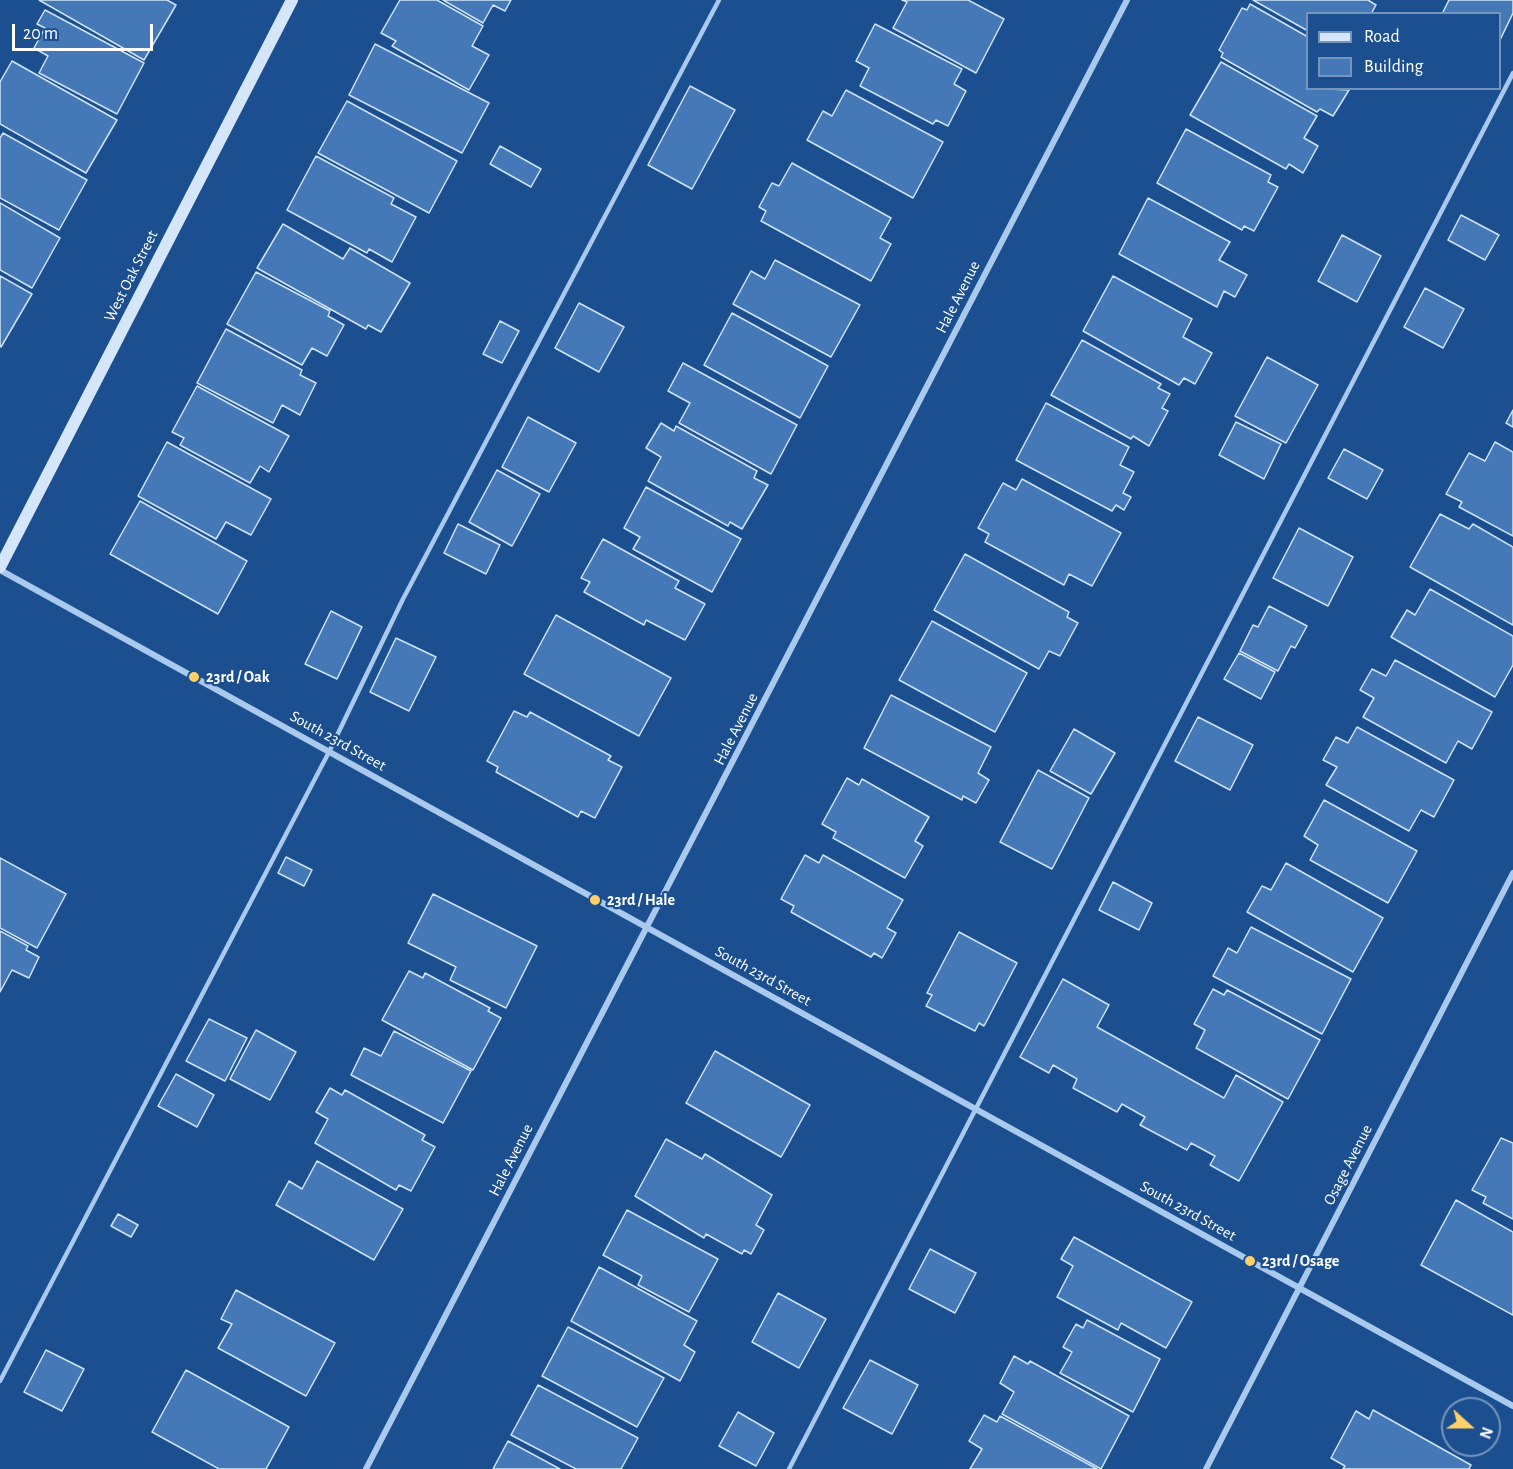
<!DOCTYPE html>
<html>
<head>
<meta charset="utf-8">
<style>
  body { margin:0 }
  #map { position:relative; width:1513px; height:1469px; overflow:hidden; background:#1b4f8f; font-family:"Alegreya Sans",sans-serif }
  canvas { display:block }
  .legend { position:absolute; left:1306px; top:12px; width:195px; height:78px; box-sizing:border-box; background:#1b4f8f; border:2px solid #7695bc; margin:0; padding:8px 10px; list-style:none; font-size:18px; color:#fff }
  .legend li { display:flex; align-items:center; gap:12px; height:30px }
  .legend b { width:30px; border:2px solid #7695bc }
  .north { position:absolute; left:1441px; top:1397px; width:60px; height:60px; box-sizing:border-box; background:#1b4f8f; border:2px solid #7695bc; border-radius:50%; rotate:111deg; font-size:16px; font-weight:700; line-height:24px; text-align:center; color:#fff }
  .north::after { content:''; display:block; margin:auto; width:21px; height:27px; background:#ffd166; clip-path:polygon(50% 0,100% 100%,50% 72%,0 100%) }
  .scale { position:absolute; left:12px; top:24px; width:141px; height:27px; box-sizing:border-box; border:3px solid #fff; border-top:0; padding-left:8px; font-size:18px; line-height:21px; white-space:nowrap; color:#fff; -webkit-text-stroke:4px #1b4f8f; paint-order:stroke }
</style>
</head>
<body>
<div id="map">
<canvas width="1513" height="1469"></canvas>
<ul class="legend">
<li><b style="height:8px;background:#d6e6fa"></b>Road</li>
<li><b style="height:16px;background:#4478b7"></b>Building</li>
</ul>
<div class="north">N</div>
<div class="scale">20 m</div>
</div>
<script>
const ctx = document.querySelector('canvas').getContext('2d');
ctx.lineJoin = 'round';
function fill(path, color) { ctx.fillStyle = color; ctx.fill(path, 'evenodd'); }
const shape = rows => new Path2D(rows.map(r => 'M' + r).join(''));
function stroke(path, color, width, dash) { ctx.strokeStyle = color; ctx.lineWidth = width; ctx.lineCap = dash ? 'butt' : 'round'; ctx.setLineDash(dash || []); ctx.stroke(path); }
function label(font, color, halo, rows, align = 'center') {
  ctx.font = font + ' "Alegreya Sans",sans-serif'; ctx.lineWidth = 4.5; ctx.setLineDash([]); ctx.textBaseline = 'middle'; ctx.strokeStyle = halo; ctx.fillStyle = color; for (const [text, x, y, turn = 0] of rows) {
    ctx.save(); ctx.translate(x, y); ctx.rotate((+turn || 0) * Math.PI / 180); ctx.textAlign = isNaN(turn) ? turn : align; if (halo) ctx.strokeText(text, 0, 0); ctx.fillText(text, 0, 0); ctx.restore();
  }
}
const building = shape([
  [39,0,167,0,176,5,144,60,39,0],
  [400,0,437,0,483,26,472,46,489,55,469,90,392,46,396,41,381,33,400,0],
  [443,0,511,0,505,11,493,5,483,23,443,0],
  [902,0,968,0,1004,19,976,73,893,28,907,2,902,0],
  [1253,0,1368,0,1376,5,1371,14,1308,14,1308,31,1253,0],
  [1449,0,1513,0,1513,13,1500,40,1500,14,1442,14,1449,0],
  [1250,4,1308,37,1308,88,1349,90,1333,116,1320,109,1317,112,1221,57,1223,53,1219,50,1242,8,1247,10,1250,4],
  [45,10,144,63,117,114,39,73,48,56,34,48,45,28,37,24,45,10],
  [875,24,962,69,954,84,966,91,948,126,936,120,933,124,860,86,869,68,856,61,875,24],
  [375,44,489,103,462,153,349,95,375,44],
  [12,61,117,120,86,173,0,124,0,82,12,61],
  [1221,62,1317,116,1304,138,1318,146,1303,173,1289,164,1286,169,1190,115,1221,62],
  [690,86,735,110,692,189,648,165,690,86],
  [846,90,943,142,913,198,807,140,823,111,832,116,846,90],
  [347,101,457,161,429,213,318,153,347,101],
  [1186,129,1271,175,1268,182,1278,187,1254,231,1244,226,1242,230,1157,183,1186,129],
  [3,133,87,180,59,230,0,198,0,138,3,133],
  [500,146,541,169,531,187,490,164,500,146],
  [316,156,394,198,391,204,416,217,392,262,369,249,367,253,287,210,316,156],
  [792,163,891,218,880,238,891,244,871,281,761,221,766,211,759,207,772,183,779,186,792,163],
  [1148,198,1230,242,1219,260,1247,275,1235,297,1224,291,1217,307,1119,254,1148,198],
  [0,203,60,238,32,288,0,270,0,203],
  [1461,215,1499,235,1485,260,1448,240,1461,215],
  [283,224,343,259,350,248,410,283,381,332,368,325,366,329,257,268,283,224],
  [1342,235,1381,256,1357,302,1318,281,1342,235],
  [775,260,860,305,831,357,733,304,751,271,765,279,775,260],
  [256,272,330,311,328,316,344,325,327,356,312,348,302,365,227,324,256,272],
  [0,276,32,294,1,347,0,346,0,276],
  [1113,276,1192,319,1183,337,1212,353,1195,384,1184,378,1179,385,1083,331,1113,276],
  [1425,288,1464,309,1443,348,1404,327,1425,288],
  [579,303,624,327,599,372,555,348,579,303],
  [732,313,828,366,800,418,704,365,732,313],
  [500,321,519,331,502,363,483,354,500,321],
  [226,329,302,370,300,375,316,383,300,415,282,405,273,423,197,383,226,329],
  [1082,340,1161,384,1158,388,1170,394,1162,408,1168,411,1149,446,1133,436,1131,439,1051,395,1082,340],
  [1267,357,1318,385,1286,443,1235,416,1267,357],
  [683,363,797,425,771,474,679,423,690,403,668,391,683,363],
  [197,386,289,436,269,472,260,466,250,483,180,445,184,438,172,432,197,386],
  [1046,403,1129,447,1120,465,1134,472,1123,493,1131,497,1124,510,1116,505,1112,511,1016,460,1046,403],
  [1513,410,1513,427,1506,423,1513,410],
  [528,417,576,443,549,492,502,467,528,417],
  [1236,422,1281,444,1264,479,1219,455,1236,422],
  [661,423,674,431,676,426,757,471,754,478,768,485,742,529,730,522,728,526,648,481,661,457,646,448,661,423],
  [167,442,271,499,251,535,226,522,216,539,138,496,167,442],
  [1495,442,1513,452,1513,536,1459,507,1462,502,1446,494,1469,453,1485,461,1495,442],
  [1344,449,1383,470,1367,499,1328,478,1344,449],
  [497,470,540,494,512,546,469,522,497,470],
  [1022,479,1121,533,1092,586,1069,574,1064,585,985,542,989,534,978,528,1003,483,1016,490,1022,479],
  [646,487,741,539,712,592,633,549,640,537,624,528,646,487],
  [140,501,247,561,218,614,110,554,140,501],
  [1440,514,1469,529,1473,524,1513,547,1513,625,1410,567,1440,514],
  [458,524,500,545,486,574,444,553,458,524],
  [1299,528,1353,557,1328,606,1273,578,1299,528],
  [603,539,679,581,675,588,705,604,685,640,646,620,644,625,584,592,590,582,581,578,603,539],
  [965,554,1069,612,1067,617,1078,623,1060,656,1049,651,1039,669,934,610,965,554],
  [1430,589,1513,636,1513,665,1495,697,1391,637,1407,610,1415,615,1430,589],
  [1269,606,1307,626,1295,648,1291,646,1278,671,1240,651,1253,625,1258,627,1269,606],
  [331,611,362,627,337,679,305,664,331,611],
  [556,615,671,678,639,736,524,674,556,615],
  [932,621,1027,673,995,732,899,680,932,621],
  [396,638,436,657,409,711,370,692,396,638],
  [1239,653,1275,672,1261,699,1224,679,1239,653],
  [1395,660,1492,712,1472,749,1458,741,1446,763,1363,717,1374,698,1360,690,1372,669,1386,676,1395,660],
  [891,695,991,747,978,773,989,780,976,803,963,796,962,800,864,748,891,695],
  [514,711,527,717,530,712,611,756,608,760,622,767,595,818,581,811,578,817,496,772,498,767,487,761,514,711],
  [1198,717,1253,745,1230,790,1175,761,1198,717],
  [1357,727,1454,780,1434,817,1421,810,1409,831,1326,785,1337,767,1323,760,1336,737,1348,743,1357,727],
  [1074,729,1115,753,1091,794,1050,771,1074,729],
  [1038,770,1089,798,1052,869,1000,842,1038,770],
  [847,778,859,785,862,779,929,817,915,841,923,846,905,878,833,838,836,832,822,824,847,778],
  [1324,800,1417,851,1388,903,1310,860,1318,845,1304,836,1324,800],
  [805,855,819,863,823,855,903,900,887,928,896,933,882,958,874,953,871,957,791,912,794,906,781,899,805,855],
  [286,857,312,870,304,886,278,873,286,857],
  [0,858,66,894,37,948,0,928,0,858],
  [1286,863,1383,918,1353,972,1247,912,1262,886,1271,890,1286,863],
  [1113,882,1152,903,1139,930,1099,910,1113,882],
  [433,894,537,946,506,1008,450,980,456,967,408,943,433,894],
  [1251,927,1351,979,1322,1034,1213,976,1228,948,1237,953,1251,927],
  [0,931,28,946,26,950,39,957,29,978,12,970,0,992,0,931],
  [959,932,1017,963,984,1026,979,1023,975,1031,926,1006,932,995,927,993,959,932],
  [409,971,423,978,425,973,490,1008,488,1011,501,1018,473,1070,382,1020,409,971],
  [1063,979,1109,1005,1097,1027,1224,1098,1236,1075,1283,1102,1239,1181,1210,1165,1215,1156,1191,1143,1187,1150,1140,1125,1145,1117,1122,1104,1117,1112,1073,1088,1077,1079,1053,1065,1049,1073,1020,1057,1063,979],
  [1213,989,1224,995,1227,990,1320,1040,1288,1099,1196,1048,1205,1030,1194,1024,1213,989],
  [209,1019,247,1038,225,1081,186,1061,209,1019],
  [256,1030,296,1052,270,1100,230,1079,256,1030],
  [394,1031,471,1071,443,1123,351,1075,364,1048,381,1056,394,1031],
  [715,1051,810,1105,781,1157,686,1103,715,1051],
  [176,1074,214,1095,197,1127,158,1106,176,1074],
  [330,1088,342,1095,345,1090,425,1135,422,1140,435,1147,411,1191,399,1185,396,1190,315,1143,328,1119,316,1112,330,1088],
  [1501,1138,1513,1143,1513,1219,1483,1203,1486,1197,1472,1190,1501,1138],
  [666,1139,702,1159,705,1154,772,1195,756,1225,764,1230,751,1254,744,1250,742,1254,706,1234,704,1238,635,1196,666,1139],
  [317,1161,403,1209,374,1260,276,1205,289,1181,302,1189,317,1161],
  [1456,1200,1513,1232,1513,1315,1421,1265,1456,1200],
  [627,1210,718,1259,689,1312,638,1285,642,1276,603,1255,627,1210],
  [118,1214,138,1225,131,1237,111,1226,118,1214],
  [1074,1237,1192,1302,1166,1348,1121,1323,1118,1330,1057,1297,1073,1266,1061,1259,1074,1237],
  [930,1249,976,1273,955,1313,909,1289,930,1249],
  [599,1267,697,1321,684,1345,695,1352,680,1381,571,1321,599,1267],
  [236,1290,335,1343,306,1396,218,1348,232,1324,221,1319,236,1290],
  [778,1293,826,1319,799,1368,752,1342,778,1293],
  [1087,1320,1160,1359,1133,1412,1060,1373,1072,1352,1063,1347,1076,1324,1083,1328,1087,1320],
  [568,1327,664,1378,637,1427,542,1376,568,1327],
  [46,1350,84,1369,62,1411,24,1392,46,1350],
  [1014,1356,1028,1364,1030,1361,1129,1416,1101,1469,1002,1414,1014,1392,1000,1383,1014,1356],
  [870,1360,918,1385,892,1434,843,1408,870,1360],
  [186,1370,289,1427,266,1469,219,1469,152,1432,186,1370],
  [538,1385,638,1438,621,1469,576,1469,511,1435,538,1385],
  [1373,1410,1471,1465,1469,1469,1343,1469,1345,1466,1331,1458,1356,1411,1369,1419,1373,1410],
  [738,1412,774,1433,756,1466,719,1446,738,1412],
  [984,1415,997,1422,1000,1416,1097,1469,970,1469,982,1449,969,1441,984,1415],
  [508,1441,560,1469,493,1469,508,1441]
]);
fill(building, '#4478b7');
stroke(building, '#cfe3fa', 1.5);
stroke(shape([
  [0,1381,329,752,403,599,719,0],
  [789,1469,1513,73]
]), '#a9c9ee', 4.5);
stroke(shape([
  [0,570,1513,1406],
  [366,1469,1127,0],
  [1206,1469,1513,873]
]), '#a9c9ee', 6);
stroke(shape([
  [0,567,292,0]
]), '#d6e6fa', 12);
for (const [x, y, r, color] of [
  [194,677,6,"#ffd166"],
  [595,900,6,"#ffd166"],
  [1250,1261,6,"#ffd166"]
]) { const dot = new Path2D(); dot.arc(x, y, r, 0, 2 * Math.PI); ctx.fillStyle = color; ctx.fill(dot); stroke(dot, '#1b4f8f', 2); }
label('16px', '#fff', '#1b4f8f', [
  ["West Oak Street",131,276,-63],
  ["Hale Avenue",958,297,-63],
  ["Hale Avenue",736,729,-63],
  ["South 23rd Street",338,741,29],
  ["South 23rd Street",763,976,29],
  ["Hale Avenue",511,1160,-63],
  ["Osage Avenue",1348,1165,-63],
  ["South 23rd Street",1188,1211,29]
]);
label('bold 16px', '#fff', '#1b4f8f', [
  ["23rd / Oak",206,677],
  ["23rd / Hale",607,900],
  ["23rd / Osage",1262,1261]
], 'left');
</script>
</body>
</html>
